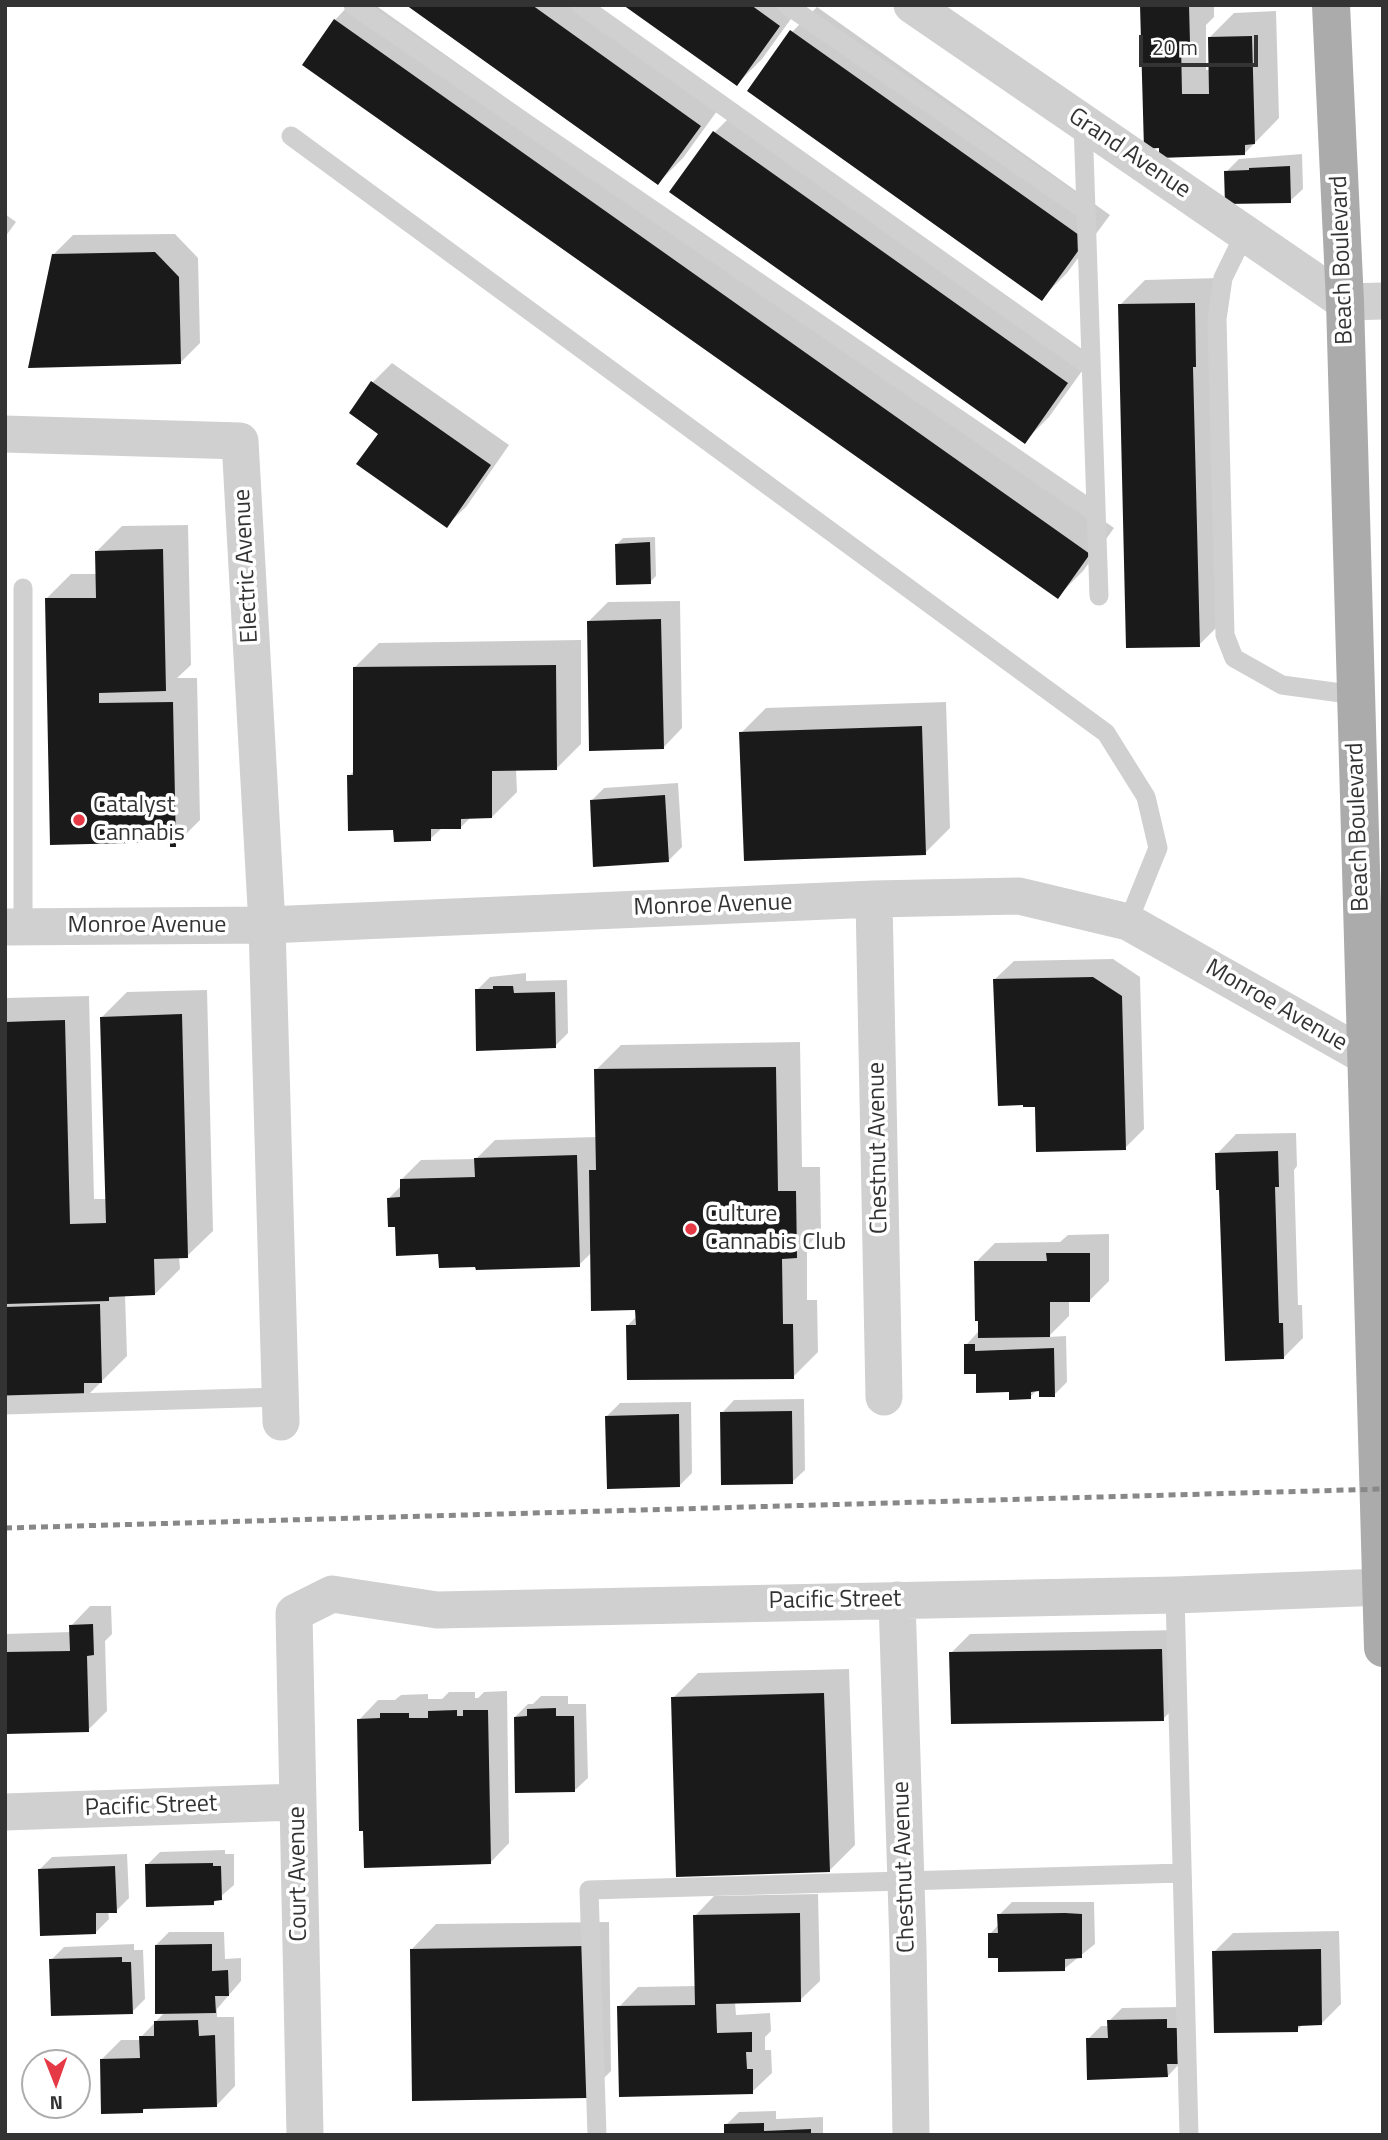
<!DOCTYPE html>
<html>
<head>
<meta charset="utf-8">
<style>
  body { margin:0 }
  #map { position:relative; width:1388px; height:2140px; overflow:hidden; background:#fff; font-family:"Titillium Web",sans-serif }
  canvas { display:block }
  .frame { position:absolute; inset:0; border:7px solid #333; pointer-events:none }
  .north { position:absolute; left:21px; top:2049px; width:70px; height:70px; box-sizing:border-box; background:#fff; border:2px solid #adadad; border-radius:50%; rotate:179deg; font-size:19px; font-weight:700; line-height:28px; text-align:center; color:#333 }
  .north::after { content:''; display:block; margin:auto; width:24px; height:32px; background:#e63946; clip-path:polygon(50% 0,100% 100%,50% 72%,0 100%) }
  .scale { position:absolute; left:1139px; top:35px; width:119px; height:32px; box-sizing:border-box; border:4px solid #333; border-top:0; padding-left:9px; font-size:21px; line-height:24px; white-space:nowrap; color:#333; -webkit-text-stroke:5px #fff; paint-order:stroke }
</style>
</head>
<body>
<div id="map">
<canvas width="1388" height="2140"></canvas>
<div class="frame"></div>
<div class="north">N</div>
<div class="scale">20 m</div>
</div>
<script>
const ctx = document.querySelector('canvas').getContext('2d');
ctx.lineJoin = 'round';
function fill(path, color) { ctx.fillStyle = color; ctx.fill(path, 'evenodd'); }
const shape = rows => new Path2D(rows.map(r => 'M' + r).join(''));
function stroke(path, color, width, dash) { ctx.strokeStyle = color; ctx.lineWidth = width; ctx.lineCap = dash ? 'butt' : 'round'; ctx.setLineDash(dash || []); ctx.stroke(path); }
function label(font, color, halo, rows, align = 'center') {
  ctx.font = font + ' "Titillium Web",sans-serif'; ctx.lineWidth = 7; ctx.setLineDash([]); ctx.textBaseline = 'middle'; ctx.strokeStyle = halo; ctx.fillStyle = color; for (const [text, x, y, turn = 0] of rows) {
    ctx.save(); ctx.translate(x, y); ctx.rotate((+turn || 0) * Math.PI / 180); ctx.textAlign = isNaN(turn) ? turn : align; if (halo) ctx.strokeText(text, 0, 0); ctx.fillText(text, 0, 0); ctx.restore();
  }
}
fill(shape([
  [349,5,375,5,1114,528,1083,571,1058,596,335,20],
  [409,5,592,5,725,100,683,158,658,183],
  [626,5,801,5,762,59,737,84],
  [1142,5,1214,5,1214,17,1206,25,1206,70,1210,70,1209,38,1234,13,1276,11,1279,118,1245,153,1161,156],
  [817,7,1110,215,1067,273,1042,298,792,32],
  [739,108,1092,357,1049,417,1024,442,714,133],
  [1302,154,1303,189,1290,201,1226,172,1239,159],
  [5,214,16,222,5,237],
  [175,234,198,258,200,343,181,362,53,255,73,235],
  [1219,278,1224,620,1199,645,1120,305,1145,280],
  [392,363,509,445,466,507,446,526,380,433,351,413,373,382],
  [188,525,191,665,177,678,197,678,200,820,175,845,172,840,52,843,46,599,71,574,97,574,97,551,122,526],
  [655,537,656,576,650,582,617,544,623,538],
  [680,601,682,728,663,748,589,621,608,602],
  [581,640,581,744,556,769,516,769,517,792,492,817,471,817,460,828,442,828,430,839,395,828,349,776,355,770,354,668,379,643],
  [946,702,950,828,925,853,741,733,766,708],
  [678,783,682,847,669,860,591,801,604,788],
  [1113,959,1140,977,1144,1129,1125,1148,1036,1105,994,980,1014,961],
  [526,973,526,981,567,980,568,1033,555,1046,477,990,490,977],
  [207,990,213,1231,187,1256,179,1256,180,1269,155,1294,125,1295,127,1356,83,1400,5,1402,5,998,89,996,94,1199,107,1199,102,1017,127,992],
  [800,1042,802,1167,820,1167,821,1232,807,1246,807,1300,817,1300,818,1352,793,1377,628,1325,637,1316,637,1308,592,1252,579,1265,477,1266,439,1252,397,1225,389,1198,401,1186,401,1180,421,1160,476,1159,495,1140,597,1137,596,1070,621,1045],
  [1296,1133,1297,1166,1294,1170,1298,1305,1302,1305,1303,1338,1283,1358,1221,1189,1217,1154,1236,1134],
  [1109,1234,1109,1281,1090,1300,1069,1300,1069,1316,1048,1337,1066,1336,1067,1382,1054,1395,1037,1390,1030,1397,1011,1390,978,1372,966,1345,978,1332,976,1262,995,1243,1060,1242,1068,1235],
  [804,1399,805,1470,792,1482,722,1413,734,1400],
  [691,1402,692,1473,679,1486,607,1416,620,1403],
  [90,1606,111,1606,112,1634,105,1641,107,1711,88,1730,5,1732,5,1634,71,1632,71,1626],
  [1181,1630,1182,1700,1163,1719,951,1653,970,1634],
  [849,1669,855,1845,830,1870,673,1698,698,1673],
  [507,1691,509,1843,490,1863,359,1720,378,1700,395,1700,401,1695,428,1694,428,1699,442,1699,449,1692,475,1692,475,1698,478,1698,484,1692],
  [541,1696,568,1696,568,1704,586,1704,588,1778,575,1790,515,1717,528,1704,533,1704],
  [225,1850,225,1854,234,1854,234,1885,213,1903,147,1865,160,1852],
  [127,1854,129,1898,116,1911,108,1911,109,1919,96,1932,39,1870,52,1857],
  [818,1894,820,1981,800,2000,735,2002,736,2015,770,2013,771,2031,765,2037,765,2050,771,2050,772,2073,752,2092,619,2007,638,1987,696,1986,695,1916,714,1896],
  [1012,1902,1094,1902,1095,1944,1064,1969,1000,1956,990,1934,999,1924,999,1915],
  [609,1922,611,2071,586,2096,411,1950,436,1924],
  [1339,1931,1341,2004,1321,2024,1303,2024,1297,2030,1214,1952,1233,1933],
  [169,1932,224,1932,225,1959,241,1958,241,1981,217,2009,217,2017,234,2017,235,2086,216,2106,147,2107,142,2111,102,2059,121,2040,141,2040,141,2037,165,2012,156,1945],
  [134,1944,134,1950,143,1950,145,1999,132,2012,51,1960,64,1947],
  [1179,2007,1180,2063,1168,2076,1088,2039,1101,2026,1109,2026,1109,2021,1122,2008],
  [776,2111,776,2119,823,2117,823,2135,726,2135,726,2125,739,2112]
]), '#0003');
fill(shape([
  [406,5,532,5,701,126,658,185],
  [623,5,751,5,780,26,737,86],
  [1140,5,1189,5,1190,43,1181,43,1182,94,1209,94,1208,37,1252,36,1255,144,1245,145,1245,155,1159,158,1159,148,1144,149],
  [334,19,1090,554,1058,599,302,65],
  [790,30,1086,240,1042,301,747,91],
  [713,131,1068,383,1025,444,669,192],
  [1290,166,1291,203,1225,204,1224,171,1249,170,1249,168],
  [155,252,179,277,181,364,28,368,52,254],
  [1195,303,1196,367,1193,367,1200,647,1126,648,1118,304],
  [371,381,491,465,447,528,356,464,378,434,349,413],
  [650,542,651,584,616,585,615,544],
  [163,549,166,691,99,693,99,703,173,702,176,847,170,847,170,842,50,845,45,598,96,598,95,551],
  [661,619,664,749,589,751,587,621],
  [556,665,557,770,492,771,492,818,461,819,461,829,431,829,431,841,394,842,393,830,348,831,347,775,353,775,353,667],
  [922,726,926,855,744,861,739,732],
  [665,795,669,862,593,867,590,800],
  [1093,977,1122,996,1126,1150,1036,1152,1035,1107,1023,1107,1023,1105,998,1106,993,979],
  [493,986,513,986,514,993,555,992,556,1048,476,1051,475,989,493,989],
  [182,1014,188,1258,154,1259,155,1295,109,1297,109,1301,5,1304,5,1022,65,1020,70,1224,106,1223,100,1017],
  [776,1067,778,1191,796,1191,797,1258,782,1259,783,1324,793,1324,794,1379,627,1380,626,1325,636,1325,635,1310,591,1311,589,1170,596,1170,594,1069],
  [1278,1151,1279,1187,1275,1187,1279,1323,1283,1323,1284,1359,1225,1361,1219,1190,1216,1190,1215,1153],
  [577,1155,580,1267,476,1270,475,1267,439,1268,438,1254,396,1256,395,1227,388,1227,387,1198,400,1197,400,1179,475,1177,474,1158],
  [1046,1253,1090,1253,1090,1302,1050,1302,1050,1337,978,1338,978,1321,975,1321,974,1261,1047,1261],
  [100,1304,102,1383,84,1383,84,1402,5,1404,5,1307],
  [964,1344,975,1344,975,1351,1054,1348,1055,1397,1039,1397,1039,1391,1031,1392,1031,1399,1009,1400,1009,1392,976,1393,976,1374,964,1374],
  [792,1411,793,1484,721,1485,720,1412],
  [679,1414,680,1487,607,1489,605,1416],
  [93,1624,94,1655,87,1656,89,1732,5,1734,5,1652,70,1651,69,1625],
  [1162,1649,1164,1721,951,1724,949,1652],
  [824,1693,830,1872,676,1877,671,1697],
  [556,1708,556,1716,574,1716,575,1792,515,1793,514,1717,527,1716,527,1709],
  [457,1710,457,1716,463,1716,463,1710,488,1710,491,1864,364,1868,363,1831,359,1831,357,1719,380,1718,380,1713,409,1713,409,1718,428,1718,428,1711],
  [213,1863,213,1866,221,1866,222,1900,214,1901,214,1905,146,1907,145,1864],
  [115,1866,117,1913,96,1913,96,1934,40,1936,38,1869],
  [800,1913,801,2002,716,2004,717,2033,752,2032,752,2052,746,2052,747,2069,753,2069,753,2094,619,2097,617,2006,695,2005,693,1915],
  [1065,1913,1082,1914,1082,1958,1065,1959,1065,1971,998,1972,998,1958,988,1958,988,1933,998,1933,997,1914],
  [212,1944,212,1971,228,1970,229,1996,215,1996,216,2013,155,2014,155,1945],
  [584,1946,587,2098,412,2101,410,1949],
  [1321,1949,1322,2025,1298,2026,1298,2032,1214,2033,1212,1951],
  [122,1957,122,1962,131,1962,133,2014,51,2016,49,1959],
  [1167,2019,1167,2028,1177,2028,1178,2064,1167,2064,1168,2077,1087,2080,1086,2038,1108,2038,1107,2020],
  [198,2020,199,2036,215,2035,217,2107,143,2109,143,2113,101,2114,100,2059,140,2058,139,2036,154,2036,154,2021],
  [764,2123,764,2131,811,2129,811,2135,724,2135,724,2124]
]), '#1a1a1a');
stroke(shape([
  [353,5,1096,513],
  [581,5,1091,367],
  [787,5,1086,211],
  [1083,122,1099,596],
  [291,136,1106,733,1146,797,1158,848,1128,922],
  [1245,233,1223,278,1217,319,1225,635,1234,658,1282,685,1356,695],
  [23,927,23,588],
  [5,1405,280,1397],
  [1175,1595,1189,2135],
  [597,2135,589,1890,1182,1873]
]), '#d0d0d0', 19);
stroke(shape([
  [912,5,1345,302,1383,301],
  [5,434,240,441,267,925,281,1422],
  [874,899,884,1397],
  [5,927,267,925,874,899,1019,896,1128,922,1365,1056,1383,1056],
  [897,1600,908,1946,911,2135],
  [5,1812,297,1802],
  [305,2135,294,1613,332,1594,437,1610,1175,1595,1383,1587]
]), '#d0d0d0', 37);
stroke(shape([
  [1331,5,1345,302,1383,1648]
]), '#ababab', 38);
stroke(shape([
  [5,1528,1383,1489]
]), '#888', 5, [7, 5]);
for (const [x, y, r, color] of [
  [79,820,7,"#e63946"],
  [691,1229,7,"#e63946"]
]) { const dot = new Path2D(); dot.arc(x, y, r, 0, 2 * Math.PI); ctx.fillStyle = color; ctx.fill(dot); stroke(dot, '#fff', 2.5); }
label('24px', '#333', '#fff', [
  ["Grand Avenue",1129,154,34],
  ["Beach Boulevard",1343,260,-92],
  ["Electric Avenue",247,566,-93],
  ["Beach Boulevard",1359,827,-92],
  ["Monroe Avenue",713,906,-2],
  ["Monroe Avenue",147,926],
  ["Monroe Avenue",1276,1006,30],
  ["Chestnut Avenue",879,1148,-91],
  ["Pacific Street",835,1601,-1],
  ["Pacific Street",151,1807,-2],
  ["Chestnut Avenue",905,1867,-92],
  ["Court Avenue",299,1874,-91]
]);
label('24px', '#333', '#fff', [
  ["Catalyst",93,806],
  ["Cannabis",93,834],
  ["Culture",705,1215],
  ["Cannabis Club",705,1243]
], 'left');
</script>
</body>
</html>
